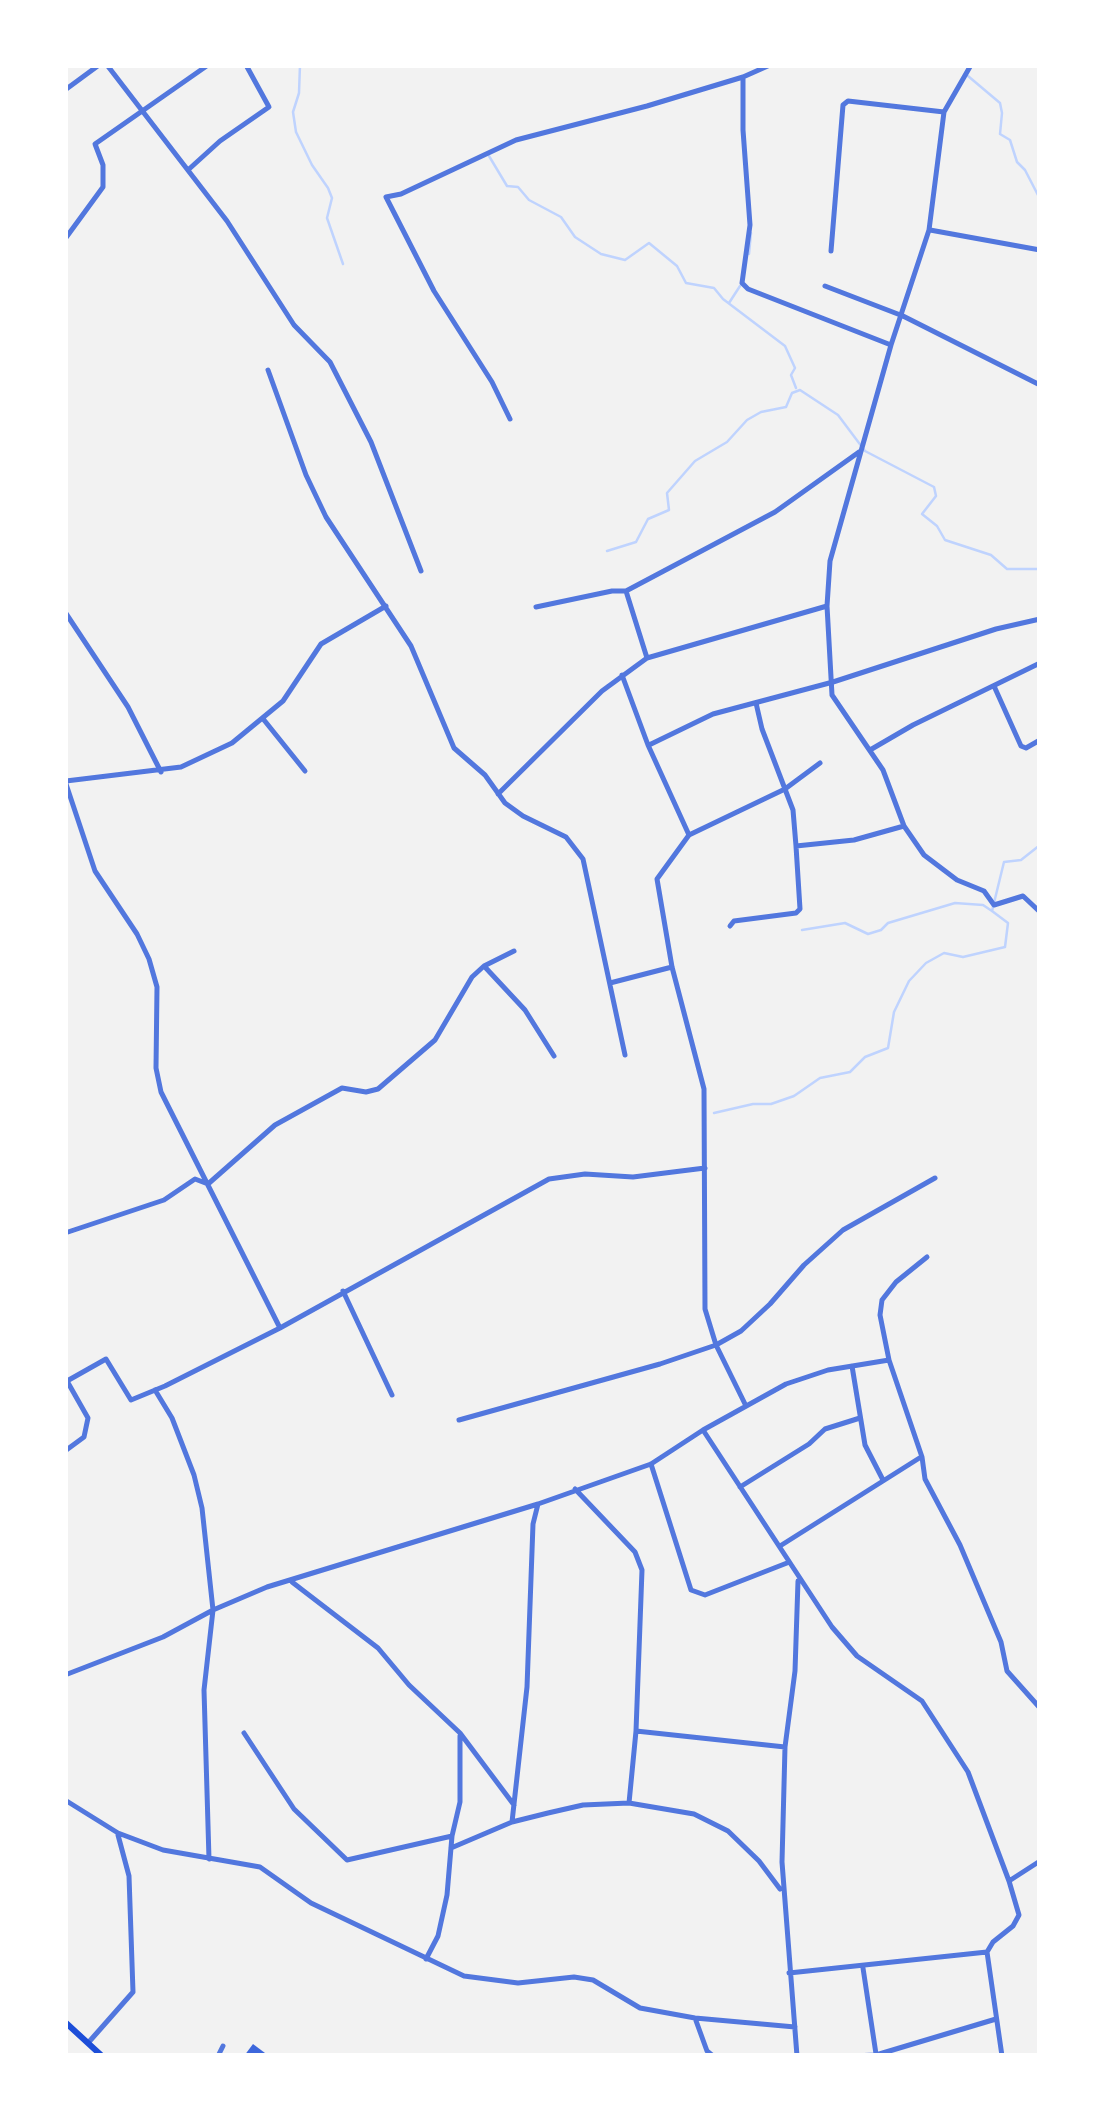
<!DOCTYPE html>
<html>
<head>
<meta charset="utf-8">
<style>
  body { margin:0 }
  #map { position:relative; width:1105px; height:2121px; overflow:hidden; background:#f2f2f2; font-family:"Roboto Condensed",sans-serif }
  canvas { display:block }
  .frame { position:absolute; inset:0; border:68px solid #fff; pointer-events:none }
</style>
</head>
<body>
<div id="map">
<canvas width="1105" height="2121"></canvas>
<div class="frame"></div>
</div>
<script>
const ctx = document.querySelector('canvas').getContext('2d');
ctx.lineJoin = 'round';
const shape = rows => new Path2D(rows.map(r => 'M' + r).join(''));
function stroke(path, color, width, dash) { ctx.strokeStyle = color; ctx.lineWidth = width; ctx.lineCap = dash ? 'butt' : 'round'; ctx.setLineDash(dash || []); ctx.stroke(path); }
function fill(path, color) { ctx.fillStyle = color; ctx.fill(path, 'evenodd'); }
stroke(shape([
  [300,65,299,93,293,112,296,132,312,165,328,188,332,198,327,218,343,264],
  [968,76,1000,103,1002,113,1000,134,1010,140,1017,162,1025,170,1040,199],
  [489,156,507,186,518,187,529,200,561,217,575,237,601,254,625,260,649,243,677,266,686,283,714,288,723,299,785,346,795,368,791,375,796,388],
  [749,254,751,233],
  [729,303,740,286],
  [607,551,636,542,648,519,669,510,667,493,695,461,727,442,747,420,761,412,786,407,792,393,800,390,838,415,865,451,934,487,936,496,922,514,937,526,945,540,991,555,1007,569,1040,569],
  [802,930,845,923,868,934,881,930,888,923,955,903,983,905,992,911,1004,862,1021,860,1040,845],
  [714,1113,753,1104,771,1104,794,1096,820,1078,850,1072,865,1057,888,1048,894,1012,909,981,926,963,944,953,963,957,1005,947,1008,923,992,911]
]), '#bfd3fe', 2.5);
fill(shape([
  [253,2044,269,2056,244,2056]
]), '#3d67dc');
stroke(shape([
  [107,65,227,221,294,325,330,362,371,442,421,571],
  [971,65,944,112,929,230,891,345,830,561,827,606,832,695,883,770,904,826,924,855,957,880,984,891,994,905,1023,896,1040,912],
  [743,77,743,130,750,225,742,283,748,289,891,345],
  [65,90,99,65],
  [188,170,220,141,269,107,246,65],
  [930,230,1040,250],
  [65,239,103,187,103,165,95,144,208,65],
  [831,251,843,105,848,101,944,112],
  [825,286,903,316,1040,385],
  [268,370,306,475,326,517,411,646,454,748,485,775,505,803,523,816,566,837,583,859,625,1055],
  [510,419,492,382,434,291,386,197,401,194,516,140,647,106,743,77,770,65],
  [626,591,647,658],
  [536,607,612,591,626,591,775,512,859,452],
  [65,612,128,707,161,772],
  [622,675,648,745,689,835,657,879,672,967,704,1089,705,1309,716,1345,746,1406],
  [994,686,1021,746,1026,748,1040,740],
  [756,703,762,729,793,810,796,846,854,840,904,826],
  [264,720,305,771],
  [649,745,713,714,833,682,996,629,1040,619],
  [870,750,913,725,1040,663],
  [65,781,95,871,137,934,149,959,157,987,156,1068,161,1092,280,1328],
  [66,781,181,767,232,743,283,701,321,644,386,606],
  [498,794,602,691,647,658,827,606],
  [689,835,785,789,820,763],
  [730,926,734,921,796,913,800,909,796,846],
  [484,966,525,1010,554,1056],
  [610,983,672,967],
  [65,1233,164,1200,195,1179,208,1184,275,1125,342,1088,366,1092,378,1089,435,1040,472,977,484,966,514,951],
  [927,1257,896,1282,882,1300,880,1315,889,1360,922,1457,925,1479,960,1545,1001,1642,1007,1671,1040,1708],
  [343,1291,392,1395],
  [852,1366,865,1445,883,1480],
  [155,1390,172,1418,194,1475,202,1508,213,1610,204,1690,209,1859],
  [459,1420,660,1364,716,1345,741,1331,770,1304,804,1265,843,1230,935,1178],
  [703,1430,832,1627,857,1656,922,1701,968,1772,1009,1881,1019,1915,1013,1926,993,1942,987,1952,1002,2056],
  [65,1451,84,1437,88,1418,67,1381,106,1359,131,1400,165,1386,280,1328,549,1179,585,1174,633,1177,705,1168],
  [651,1464,691,1590,705,1595,787,1563],
  [740,1487,809,1444,825,1429,860,1418],
  [575,1489,635,1552,642,1570,636,1731,629,1803],
  [780,1546,921,1457],
  [292,1582,378,1648,409,1685,460,1733,514,1805],
  [65,1675,163,1637,213,1610,267,1587,538,1504,651,1464,703,1430,786,1384,828,1370,889,1360],
  [636,1731,785,1747],
  [244,1733,294,1809,347,1860,452,1836],
  [65,1800,118,1833,163,1850,260,1867,311,1903,464,1976,518,1983,574,1977,593,1980,640,2008,695,2018,795,2027],
  [512,1822,527,1687,533,1524,538,1504],
  [451,1848,512,1822,548,1813,583,1805,629,1803,694,1814,728,1831,759,1861,780,1889],
  [1009,1881,1040,1861],
  [426,1959,438,1936,447,1895,452,1836,460,1802,460,1736],
  [863,1968,876,2054],
  [789,1973,987,1952],
  [695,2018,707,2051,713,2056],
  [88,2043,133,1992,129,1876,118,1835],
  [218,2056,223,2046],
  [797,2056,782,1862,785,1747,795,1671,798,1581],
  [852,2056,876,2055,996,2019]
]), '#5277de', 5);
stroke(shape([
  [65,2022,102,2056]
]), '#1d4ed8', 6);
</script>
</body>
</html>
